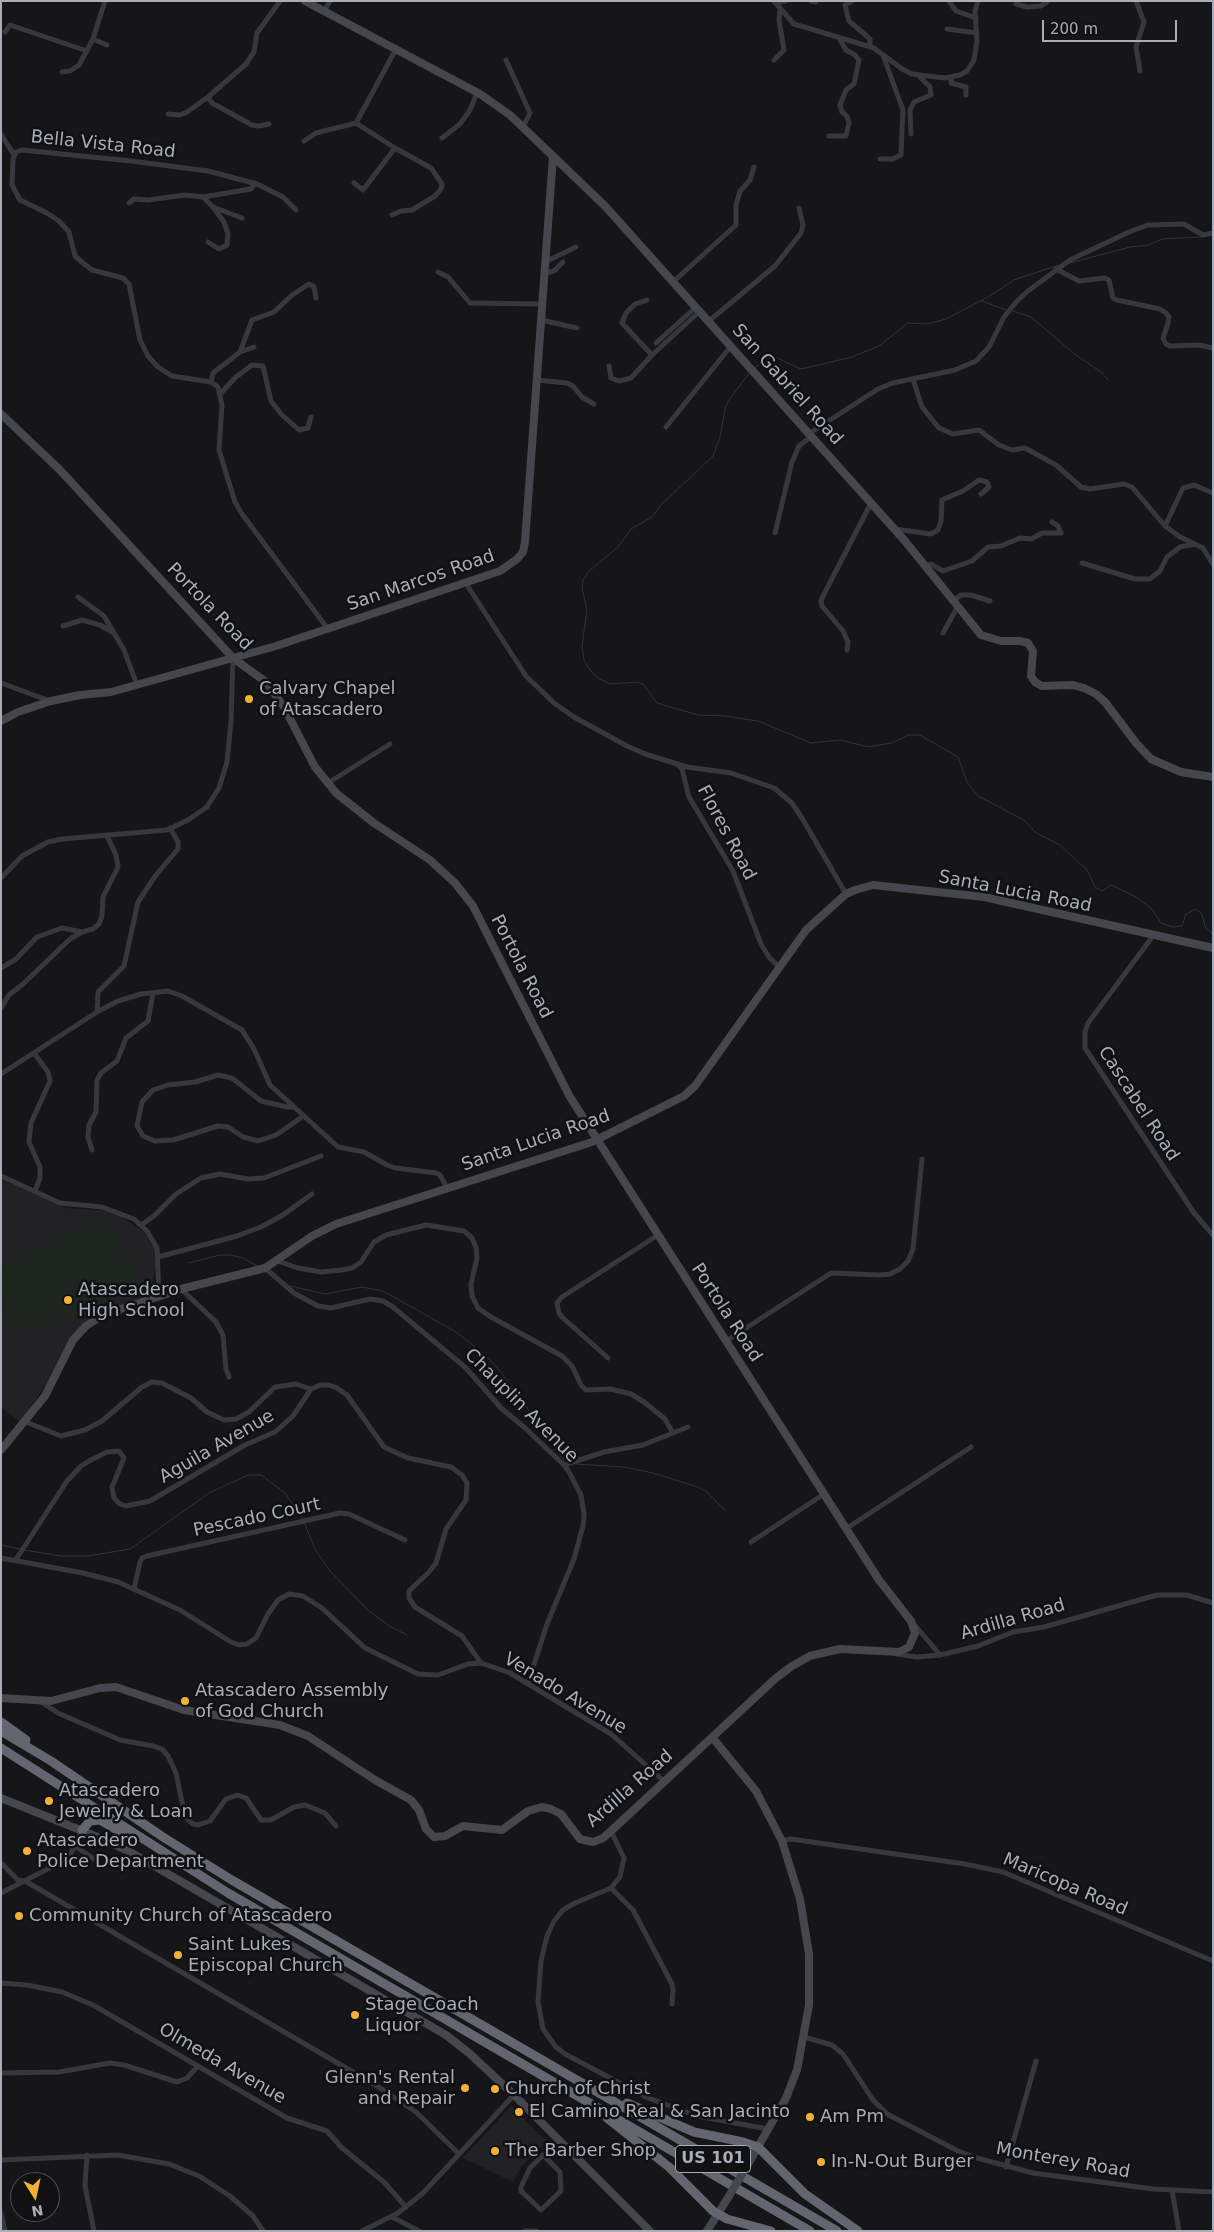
<!DOCTYPE html>
<html>
<head>
<meta charset="utf-8">
<style>
  body { margin:0 }
  #map { position:relative; width:1214px; height:2232px; overflow:hidden; background:#161618; font-family:"DejaVu Sans",sans-serif }
  canvas { display:block }
  .frame { position:absolute; inset:0; border:2px solid #a8adb8; pointer-events:none }
  .north { position:absolute; left:10px; top:2172px; width:50px; height:50px; box-sizing:border-box; background:#111113; border:1px solid #4d4f55; border-radius:50%; rotate:170deg; font-size:14px; font-weight:700; line-height:20px; text-align:center; color:#a8adb8 }
  .north::after { content:''; display:block; margin:auto; width:18px; height:22px; background:#f2b134; clip-path:polygon(50% 0,100% 100%,50% 72%,0 100%) }
  .scale { position:absolute; left:1042px; top:20px; width:135px; height:22px; box-sizing:border-box; border:2px solid #a8adb8; border-top:0; padding-left:6px; font-size:15px; line-height:18px; white-space:nowrap; color:#a8adb8; -webkit-text-stroke:4px #111113; paint-order:stroke }
</style>
</head>
<body>
<div id="map">
<canvas width="1214" height="2232"></canvas>
<div class="frame"></div>
<div class="north">N</div>
<div class="scale">200 m</div>
</div>
<script>
const ctx = document.querySelector('canvas').getContext('2d');
ctx.lineJoin = 'round';
function fill(path, color) { ctx.fillStyle = color; ctx.fill(path, 'evenodd'); }
const shape = rows => new Path2D(rows.map(r => 'M' + r).join(''));
function stroke(path, color, width, dash) { ctx.strokeStyle = color; ctx.lineWidth = width; ctx.lineCap = dash ? 'butt' : 'round'; ctx.setLineDash(dash || []); ctx.stroke(path); }
function label(font, color, halo, rows, align = 'center') {
  ctx.font = font + ' "DejaVu Sans",sans-serif'; ctx.lineWidth = 5; ctx.setLineDash([]); ctx.textBaseline = 'middle'; ctx.strokeStyle = halo; ctx.fillStyle = color; for (const [text, x, y, turn = 0] of rows) {
    ctx.save(); ctx.translate(x, y); ctx.rotate((+turn || 0) * Math.PI / 180); ctx.textAlign = isNaN(turn) ? turn : align; if (halo) ctx.strokeText(text, 0, 0); ctx.fillText(text, 0, 0); ctx.restore();
  }
}
fill(shape([
  [1,1179,66,1208,111,1211,120,1215,145,1233,154,1248,155,1267,151,1294,101,1312,88,1320,75,1333,51,1378,20,1422,1,1407],
  [511,2106,547,2141,521,2167,513,2182,463,2158]
]), '#222225');
fill(shape([
  [88,1218,101,1220,110,1223,112,1227,111,1231,126,1248,137,1270,138,1277,135,1284,76,1316,55,1324,38,1325,20,1329,14,1326,1,1295,1,1267]
]), '#1e261f');
stroke(shape([
  [1070,263,1130,247,1148,245,1162,239,1202,237],
  [982,301,1006,310],
  [1013,311,1031,317,1076,355,1101,372,1108,380],
  [754,368,773,356,801,369,852,357,879,346,908,323,927,324,946,319,988,297,1014,280,1059,265],
  [750,372,728,401,725,409,720,437,713,456,661,505,652,517,631,529,618,547,589,571,583,580,582,588,587,610,582,646,584,660,589,669,598,678,610,684,638,682,644,685,657,703,698,715,725,716,758,721,811,743,840,740,869,747,891,743,909,735,920,735,958,757,967,782,978,796,1024,820,1035,832,1060,845,1087,870,1095,887,1102,891,1111,885,1136,897,1151,908,1161,923,1173,927,1182,926,1186,914,1196,909,1202,914,1205,927,1213,934],
  [189,1263,220,1255,231,1255,243,1258,257,1266],
  [290,1286,325,1294,362,1287,383,1291,456,1332,483,1353,500,1371,541,1427,552,1445,564,1460,568,1461],
  [576,1464,624,1467,653,1473,698,1487,707,1492,726,1511],
  [304,1522,316,1551,330,1571,369,1611,391,1627,407,1635],
  [1,1545,20,1549],
  [24,1550,61,1556,88,1556,130,1549,209,1493,248,1475,261,1475,285,1493,303,1519]
]), '#2c353c', 1);
stroke(shape([
  [774,1,794,24,874,48,902,69,912,74,945,78,960,75,967,71,974,60,977,41,975,11,978,1],
  [811,1,816,2],
  [852,1,845,5,849,21,870,39,870,46],
  [949,1,956,11,976,18],
  [1136,1,1144,22,1136,47,1140,71],
  [775,3,786,1],
  [1016,4,1027,7,1041,6,1047,2],
  [324,11,330,1],
  [947,29,977,33],
  [5,32,10,25,87,51],
  [93,39,107,45],
  [506,60,530,113,523,127],
  [774,60,784,50,779,20,780,10],
  [62,72,70,71,79,65,93,39,105,1],
  [951,78,951,83,966,87,966,95],
  [208,97,212,103,252,125,259,126,269,124],
  [168,114,180,115,187,112,208,97,246,64,254,52,257,33,280,1],
  [356,123,395,148,431,168,442,184,441,189,435,196,412,210,401,211,392,215],
  [1,134,14,155],
  [911,134,910,110,914,102,931,95,930,87,918,75],
  [829,136,846,136,849,123,847,116,842,112,840,105,846,90,854,84,859,60,855,55,846,50,839,38],
  [442,138,460,124,470,110,477,93],
  [304,141,316,133,356,123,396,49],
  [880,159,893,159,901,155,902,130,903,110,883,55],
  [354,183,363,190,395,148],
  [203,197,213,207,242,218],
  [129,203,134,199,148,200,185,195,203,197,251,189,255,183],
  [296,210,283,197,257,184,208,171,131,161,22,150,16,152,13,159,12,185,20,200,47,213,59,221,69,232,75,256,83,263,92,270,123,278,129,284,140,340,148,356,158,367,172,376,211,382,218,387,222,405,219,450,235,502,242,514,328,629],
  [208,242,219,249,227,245,228,234,224,222,213,207],
  [545,262,576,247],
  [1056,269,1079,281,1105,278,1109,280,1113,298,1117,300,1160,309,1166,313,1169,317,1168,323,1163,338,1166,344,1170,346,1199,345,1213,348],
  [438,272,448,277,470,303,542,304],
  [545,273,554,271,563,262],
  [673,282,736,225,736,205,740,191,750,180,754,167],
  [647,300,635,304,626,313,622,323,652,355,700,311],
  [541,320,577,328],
  [709,321,775,266,801,233,803,225,799,208],
  [656,343,696,307],
  [240,352,252,320,274,312,292,295,309,284,314,287,316,298],
  [609,366,611,378,619,381,631,378,652,355],
  [913,379,922,407,939,428,953,434,979,430,999,445,1012,450,1025,448,1056,465,1081,487,1090,489,1124,484,1132,487,1165,526,1180,537,1203,548,1213,564],
  [537,380,567,383,573,386,582,397,594,404],
  [211,382,213,373,240,352,254,347],
  [221,393,236,377,252,365,263,366,271,401,282,415,299,430,308,428,311,417],
  [666,427,731,346],
  [810,433,878,389,893,383,955,370,976,361,989,347,1004,317,1017,301,1028,291,1070,260,1129,232,1148,225,1184,224,1203,235,1213,233],
  [1165,526,1183,488,1194,485,1213,493],
  [895,529,931,534,938,530,941,521,942,500,963,491,979,480,987,482,989,487,981,494],
  [775,533,792,462,799,446,812,436],
  [1082,563,1135,579,1150,579,1160,571,1167,557,1180,547,1195,544],
  [926,566,931,564,943,571,972,561,988,547,1001,546,1020,538,1031,539,1042,533,1061,533,1058,526,1052,522],
  [465,582,526,676,554,703,574,717,627,746,645,754,687,767,731,773,774,788,792,803,802,818,846,894],
  [78,597,104,616,124,650,137,685],
  [953,601,961,595,971,595,990,601],
  [63,626,82,620,100,625,114,633],
  [943,633,958,606],
  [847,650,848,642,843,631,822,606,821,600,871,503],
  [1,683,50,701],
  [678,765,682,769,689,797,733,871,761,944,769,957,779,967],
  [328,783,390,744],
  [1,878,22,856,48,842,62,839,167,830,188,820,207,807,219,788,227,762,231,722,233,658],
  [1153,936,1088,1023,1085,1032,1085,1048,1194,1213,1213,1235],
  [1,968,16,959,37,937,62,928,82,932,93,929,99,924,102,916,103,897,118,867,116,855,107,836],
  [1,1008,9,995,22,985,70,939,82,932],
  [97,1012,98,992,124,966,138,902,156,875,178,849,178,842,170,828],
  [34,1053,48,1072,50,1081,31,1123,29,1142,40,1167,40,1178,35,1191],
  [1,1074,97,1012,118,1001,141,994,168,991,182,996,242,1030,254,1049,270,1085,338,1147,364,1152,387,1165,396,1168,436,1173,440,1175,447,1188],
  [293,1107,287,1107,261,1101,232,1078,218,1075,195,1082,168,1085,153,1090,142,1102,137,1126,143,1136,155,1141,173,1140,218,1126,228,1127,243,1137,258,1141,276,1135,302,1117],
  [92,1150,88,1137,89,1125,96,1112,97,1080,101,1073,117,1061,126,1038,148,1021,153,993],
  [1,1176,60,1203,102,1207,134,1219,147,1231,157,1248,159,1295],
  [141,1225,154,1216,176,1194,201,1178,220,1174,248,1179,264,1178,321,1156],
  [158,1257,237,1236,261,1227,283,1215,312,1194],
  [278,1261,298,1268,321,1272,342,1270,352,1268,361,1262,374,1242,386,1235,426,1225,464,1231,472,1238,476,1248,477,1258,471,1284,472,1296,478,1308,491,1317,562,1356,572,1366,581,1385,586,1390,611,1389,631,1394,644,1402,665,1419,673,1433],
  [265,1268,294,1293,318,1306,331,1308,370,1299,383,1301,393,1307,466,1368,501,1408,525,1428,564,1465,569,1472,581,1495,584,1514,583,1526,574,1559,547,1624,528,1683],
  [181,1289,216,1322,223,1335,226,1369,229,1377],
  [726,1341,831,1273,880,1275,890,1274,900,1269,908,1261,913,1249,922,1159],
  [608,1358,562,1317,559,1313,557,1303,562,1297,658,1235],
  [26,1422,61,1436,85,1430,102,1421,142,1387,152,1382,162,1383,191,1398,207,1412,224,1420,236,1419,249,1412,275,1387,296,1384,311,1389],
  [564,1465,604,1452,643,1445,688,1427],
  [847,1528,971,1447],
  [751,1542,824,1494],
  [1,1558,83,1573,118,1582,180,1610,231,1642,239,1645,247,1644,256,1638,268,1614,278,1600,289,1594,303,1596,322,1608,365,1648,418,1674,438,1675,468,1664,481,1663,510,1673,611,1734,664,1781],
  [15,1561,67,1481,81,1466,89,1461,107,1452,119,1451,124,1458,112,1487,114,1498,120,1504,126,1506,150,1501,245,1445,275,1432,293,1416,311,1389,320,1385,329,1385,337,1388,347,1395,384,1447,408,1458,451,1467,462,1475,467,1483,466,1500,446,1529,436,1563,429,1572,409,1591,409,1598,415,1607,462,1636,481,1663],
  [134,1589,140,1562,142,1558,147,1556,340,1513,349,1514,405,1540],
  [913,1623,940,1655],
  [896,1654,917,1657,940,1655,978,1646,1013,1632,1044,1627,1157,1595,1187,1595,1213,1603],
  [41,1702,58,1713,120,1740,153,1746,162,1749,168,1756,176,1773,185,1817,193,1824,198,1825,210,1821,226,1799,238,1795,246,1798,261,1820,271,1820,294,1807,305,1805,325,1813,336,1826],
  [611,1831,624,1858,620,1877,611,1888,575,1903,563,1910,554,1921,547,1936,541,1961,538,2002,543,2029,556,2047,565,2054,646,2097,697,2116,768,2129],
  [782,1841,791,1839,965,1864,1003,1872,1213,1961],
  [75,1846,97,1861],
  [1,1863,18,1880,25,1881,377,2086,416,2112,459,2154],
  [611,1888,633,1910,672,1984,673,1989,672,2004],
  [1,1893,69,1858,82,1830],
  [1,1983,27,1985,62,1992,93,2005,287,2118,327,2131,342,2148,384,2182,406,2207],
  [804,2037,832,2045,843,2054,873,2100,887,2114,958,2151,977,2158,1033,2173,1153,2189,1213,2192],
  [1,2073,59,2072,110,2063,124,2065,177,2082,187,2078,198,2066],
  [87,2155,85,2186,94,2231],
  [543,2155,560,2172,561,2191,541,2210,521,2191,521,2187,530,2168,543,2155,559,2140],
  [1,2160,118,2155,169,2164,199,2176,230,2196,253,2216,263,2231],
  [1006,2167,1036,2061],
  [1172,2190,1179,2231],
  [1,2213,5,2231],
  [392,2217,419,2231],
  [362,2231,398,2213,423,2193,514,2095],
  [525,2231,536,2231]
]), '#37383d', 5);
stroke(shape([
  [305,1,480,94,510,115,605,206,905,541,981,635,1001,641,1020,641,1028,643,1033,651,1031,676,1035,682,1042,686,1073,685,1084,688,1096,694,1105,702,1136,743,1151,759,1181,772,1213,777],
  [1,414,60,470,233,658,266,682,284,707,315,767,336,793,374,823,430,860,455,883,473,906,570,1097,879,1580,911,1621,915,1633,909,1647,899,1652,840,1649,810,1656,792,1666,776,1678,611,1831,603,1838,593,1842,580,1839,561,1814,551,1809,542,1807,528,1811,502,1830,463,1826,445,1836,434,1837,426,1829,419,1810,411,1800,375,1780,308,1736,280,1725,184,1710,116,1687,100,1688,51,1701,1,1698],
  [1,721,18,712,51,701,80,695,111,692,276,646,500,571,517,559,523,552,525,542,553,156],
  [1,1450,45,1396,73,1340,86,1326,103,1315,181,1289,265,1268,312,1236,336,1224,592,1142,684,1096,695,1086,806,930,846,894,855,890,873,885,984,897,1213,948],
  [712,1737,756,1791,782,1841,800,1899,809,1954,809,2005,797,2070,786,2098,747,2166],
  [1,1798,100,1838,132,1853,446,2035,469,2053,514,2095,650,2231],
  [707,2231,729,2196]
]), '#45474d', 8);
stroke(shape([
  [1,1722,26,1740],
  [1,1731,51,1761,163,1837,230,1879,837,2231],
  [1,1748,228,1893,810,2231],
  [82,1830,90,1821,100,1820,126,1835],
  [627,2103,694,2132,743,2142,758,2147,805,2194,858,2231],
  [607,2118,669,2167,713,2211,727,2219,771,2231]
]), '#63666e', 9);
stroke(shape([
  [729,2196,747,2166]
]), '#45474d', 8);
for (const [x, y, r, color] of [
  [249,699,5,"#f2b134"],
  [68,1300,5,"#f2b134"],
  [185,1701,5,"#f2b134"],
  [49,1801,5,"#f2b134"],
  [27,1851,5,"#f2b134"],
  [19,1916,5,"#f2b134"],
  [178,1955,5,"#f2b134"],
  [355,2015,5,"#f2b134"],
  [465,2088,5,"#f2b134"],
  [495,2089,5,"#f2b134"],
  [519,2112,5,"#f2b134"],
  [810,2117,5,"#f2b134"],
  [495,2151,5,"#f2b134"],
  [821,2162,5,"#f2b134"]
]) { const dot = new Path2D(); dot.arc(x, y, r, 0, 2 * Math.PI); ctx.fillStyle = color; ctx.fill(dot); stroke(dot, '#111113', 2); }
for (const [x, y, w] of [
  [713,2159,75]
]) { const box = new Path2D(); box.roundRect(x - w / 2, y - 13.5, w, 27, 4); ctx.fillStyle = '#111113'; ctx.fill(box); stroke(box, '#a8adb8', 1); }
label('bold 16px', '#a8adb8', null, [
  ["US 101",713,2159]
]);
label('18px', '#a8adb8', '#111113', [
  ["Bella Vista Road",103,145,6],
  ["San Gabriel Road",787,385,48],
  ["San Marcos Road",421,581,-19],
  ["Portola Road",209,607,46],
  ["Flores Road",726,833,62],
  ["Santa Lucia Road",1015,892,11],
  ["Portola Road",521,967,63],
  ["Cascabel Road",1138,1104,57],
  ["Santa Lucia Road",536,1141,-19],
  ["Portola Road",726,1313,57],
  ["Chauplin Avenue",521,1406,45],
  ["Aguila Avenue",217,1447,-30],
  ["Pescado Court",257,1518,-12],
  ["Ardilla Road",1013,1620,-16],
  ["Venado Avenue",565,1694,31],
  ["Ardilla Road",630,1789,-41],
  ["Maricopa Road",1065,1885,23],
  ["Olmeda Avenue",222,2064,30],
  ["Monterey Road",1063,2161,10]
]);
label('18px', '#a8adb8', '#111113', [
  ["Calvary Chapel",259,689],
  ["of Atascadero",259,710],
  ["Atascadero",78,1290],
  ["High School",78,1311],
  ["Atascadero Assembly",195,1691],
  ["of God Church",195,1712],
  ["Atascadero",59,1791],
  ["Jewelry & Loan",59,1812],
  ["Atascadero",37,1841],
  ["Police Department",37,1862],
  ["Community Church of Atascadero",29,1916],
  ["Saint Lukes",188,1945],
  ["Episcopal Church",188,1966],
  ["Stage Coach",365,2005],
  ["Liquor",365,2026],
  ["Glenn's Rental",455,2078,"right"],
  ["and Repair",455,2099,"right"],
  ["Church of Christ",505,2089],
  ["El Camino Real & San Jacinto",529,2112],
  ["Am Pm",820,2117],
  ["The Barber Shop",505,2151],
  ["In-N-Out Burger",831,2162]
], 'left');
</script>
</body>
</html>
